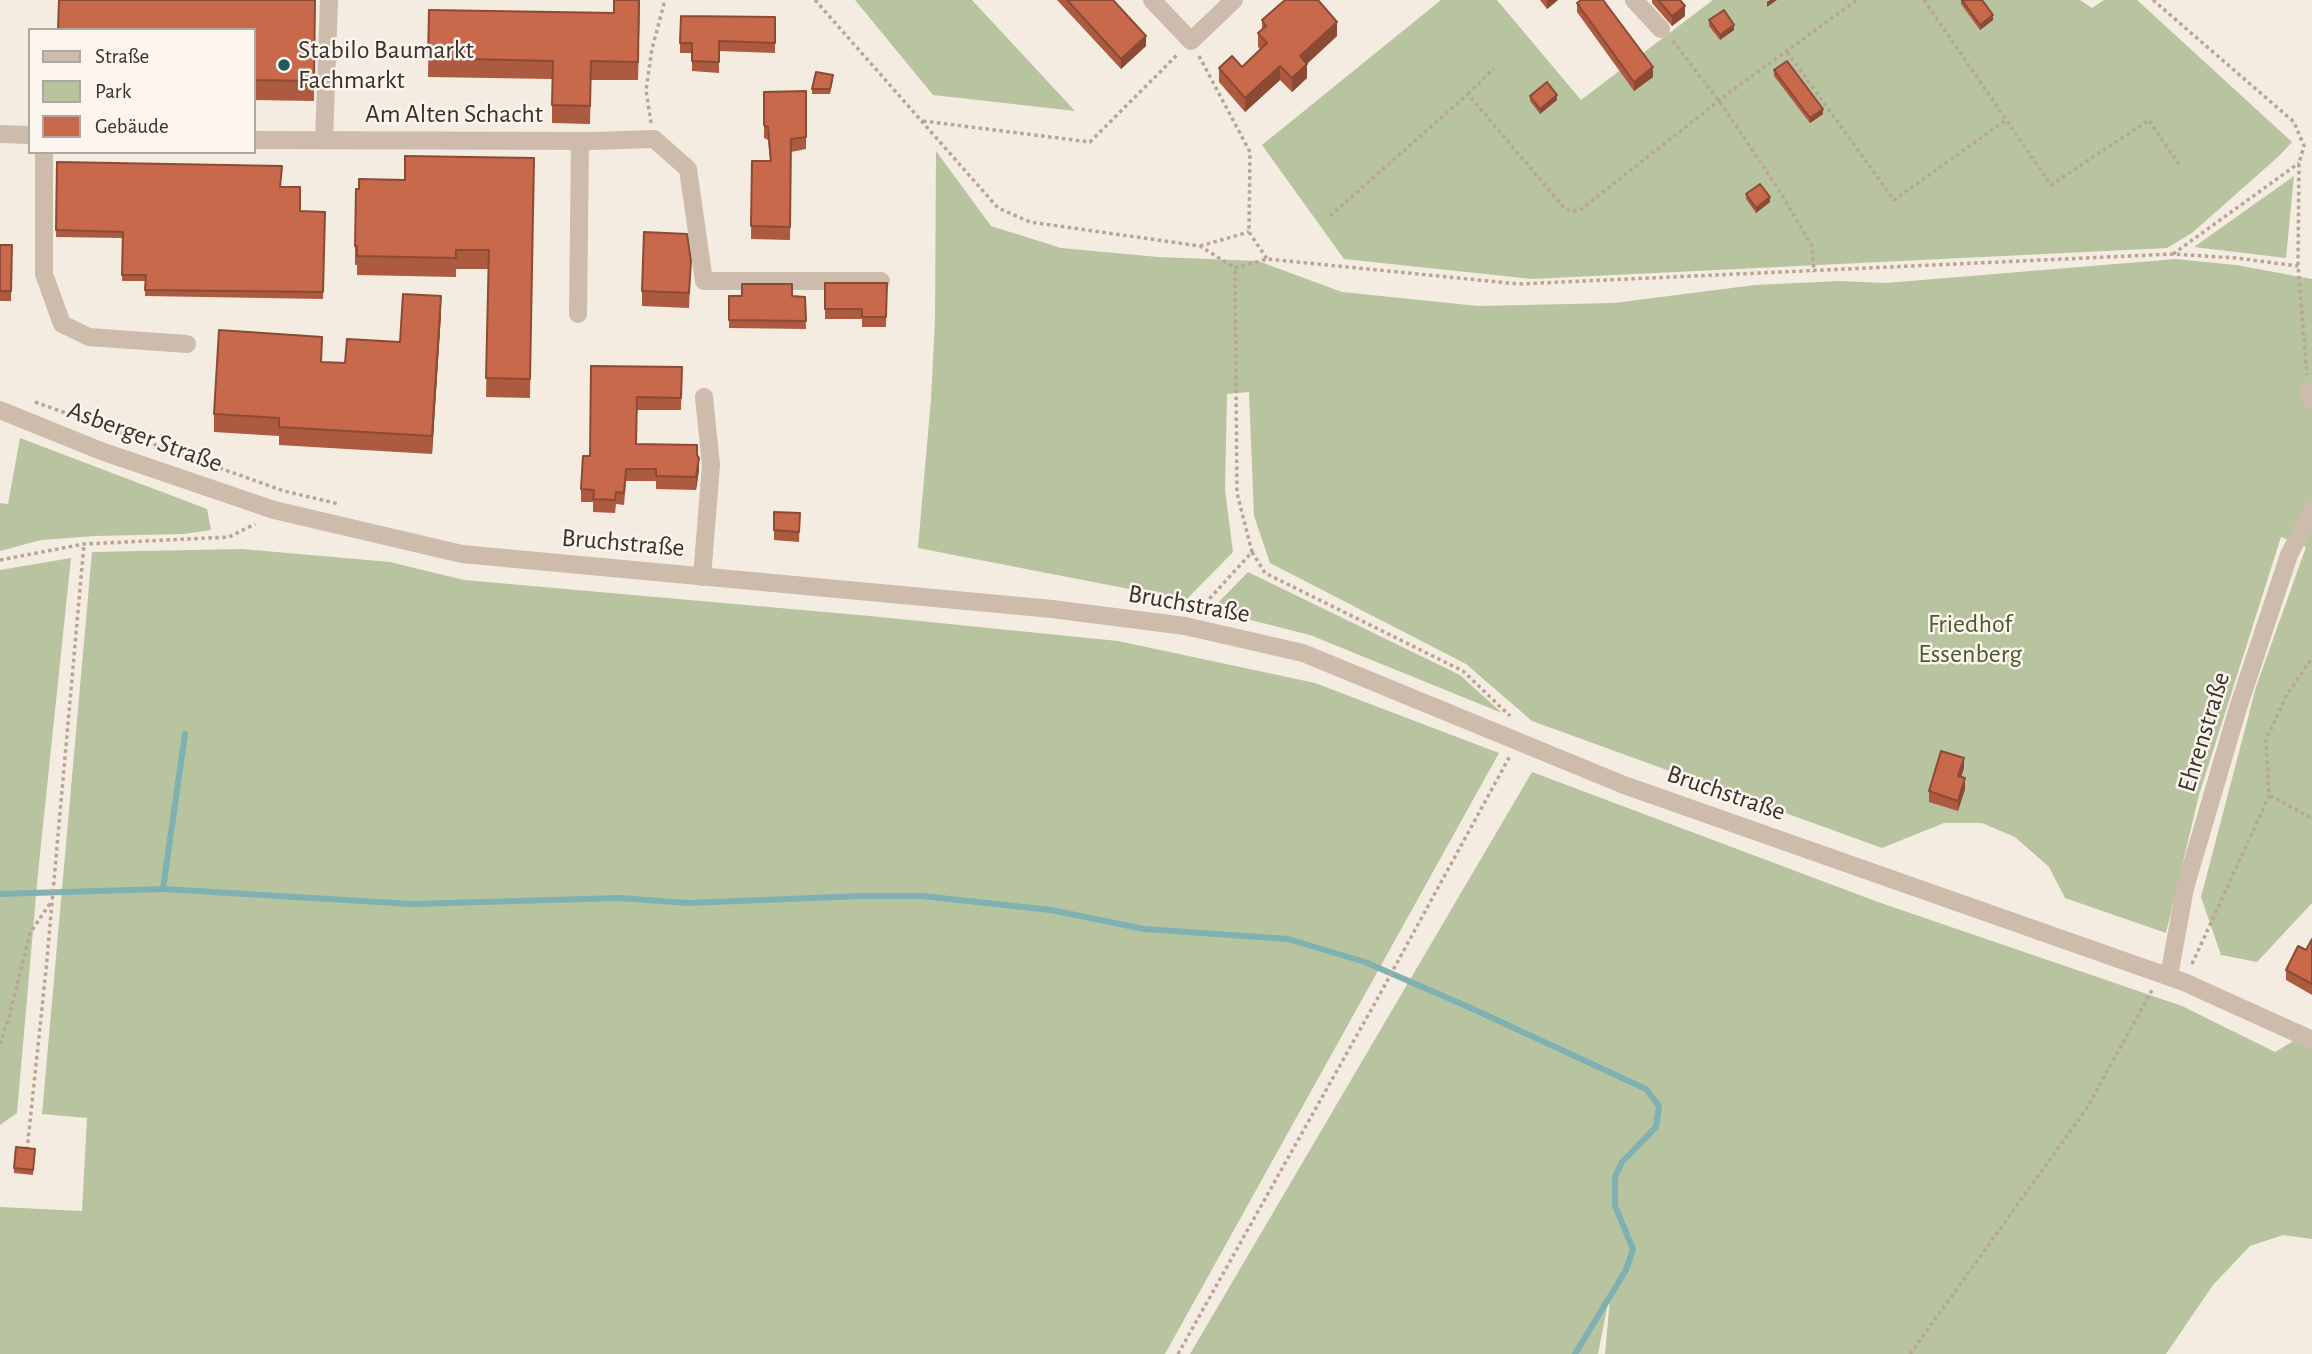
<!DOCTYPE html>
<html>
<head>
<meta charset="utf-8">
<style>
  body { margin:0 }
  #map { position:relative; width:2312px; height:1354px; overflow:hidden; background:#f4ebe1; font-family:"Alegreya Sans",sans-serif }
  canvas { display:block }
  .legend { position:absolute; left:28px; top:28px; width:228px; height:126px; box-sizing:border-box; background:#fbf5ee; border:2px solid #aea6a0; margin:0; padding:9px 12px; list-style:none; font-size:21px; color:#3b302b }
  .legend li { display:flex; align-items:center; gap:14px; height:35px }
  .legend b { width:35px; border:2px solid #aea6a0 }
</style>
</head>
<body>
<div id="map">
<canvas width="2312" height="1354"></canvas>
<ul class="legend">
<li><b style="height:9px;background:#cdbbac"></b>Straße</li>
<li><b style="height:19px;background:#b8c4a0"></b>Park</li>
<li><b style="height:19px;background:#c8694b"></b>Gebäude</li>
</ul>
</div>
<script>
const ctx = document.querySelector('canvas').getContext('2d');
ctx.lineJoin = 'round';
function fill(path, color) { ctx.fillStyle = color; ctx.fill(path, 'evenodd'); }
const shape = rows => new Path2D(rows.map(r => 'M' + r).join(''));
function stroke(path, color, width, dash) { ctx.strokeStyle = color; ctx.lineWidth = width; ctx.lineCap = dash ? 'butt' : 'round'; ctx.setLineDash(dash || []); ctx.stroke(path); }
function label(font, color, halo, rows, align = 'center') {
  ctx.font = font + ' "Alegreya Sans",sans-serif'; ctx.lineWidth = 5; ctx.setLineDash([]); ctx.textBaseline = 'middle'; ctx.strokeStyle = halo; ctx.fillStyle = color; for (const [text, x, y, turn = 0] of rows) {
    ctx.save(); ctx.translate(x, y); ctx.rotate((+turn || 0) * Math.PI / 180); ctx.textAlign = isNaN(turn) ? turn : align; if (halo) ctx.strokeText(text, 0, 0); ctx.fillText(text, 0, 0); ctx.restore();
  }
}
fill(shape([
  [855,0,972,0,1075,111,933,95],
  [1441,0,1497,0,1581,100,1713,0,2080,0,2092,8,2104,0,2137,0,2292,142,2279,156,2192,233,2167,248,1532,279,1344,259,1262,145],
  [936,151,991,226,1061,248,1158,257,1258,261,1342,292,1478,306,1614,303,1755,285,1839,281,1886,283,2176,259,2236,265,2312,279,2312,903,2257,962,2221,955,2201,897,2256,687,2306,547,2281,537,2199,795,2166,933,2065,898,2049,867,2015,837,1982,823,1944,823,1882,848,1532,721,1466,664,1270,563,1254,516,1249,392,1227,394,1225,490,1233,552,1186,600,918,548,931,399,935,319],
  [2294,176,2286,258,2194,247],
  [20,438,207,509,211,530,184,534,95,536,41,540,0,551,0,503,8,504],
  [242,549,390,562,464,580,870,616,1118,641,1315,683,1499,753,1165,1354,0,1354,0,1207,82,1211,87,1118,42,1114,92,552],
  [71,558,38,873,17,1113,0,1125,0,570],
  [1248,572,1460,675,1502,713,1310,635,1211,610],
  [1532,772,1878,902,2182,1006,2275,1052,2312,1030,2312,1239,2283,1235,2250,1246,2213,1285,2166,1354,1605,1354,1611,1288,1598,1354,1190,1354]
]), '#b8c4a0');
stroke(shape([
  [163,889,185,734],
  [0,894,163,889,412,904,620,898,688,903,862,896,922,896,1051,910,1144,929,1288,939,1365,962,1473,1009,1646,1089,1659,1106,1656,1127,1622,1162,1615,1177,1615,1206,1633,1249,1626,1270,1575,1354]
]), '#7fb0b2', 6);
stroke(shape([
  [815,0,998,208,1030,222,1200,246,1235,268,1267,259,1519,284,2173,254,2236,258,2298,266],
  [1924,0,2051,185,2149,120,2180,166],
  [2153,0,2294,122,2304,146,2299,163,2298,266,2307,375],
  [1673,41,1724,108,1779,190,1812,246,1814,272],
  [1787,52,1894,200,2006,120],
  [1199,56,1250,152,1249,232,1267,259],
  [1468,94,1494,68],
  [923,121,1090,142,1178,54],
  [651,123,646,90,652,49,665,0],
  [1330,216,1468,94,1565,209,1573,211,1580,210,1730,92,1857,0],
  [1200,246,1249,232],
  [2173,254,2299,163],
  [35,402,284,491,339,504],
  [1252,552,1265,573,1463,671,1510,716],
  [0,560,84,544,229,537,255,524],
  [1200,609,1252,552,1237,493,1235,268],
  [2270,796,2312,818],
  [2192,964,2269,796,2266,740,2287,694,2312,658],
  [0,1044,9,1017,30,933,51,902],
  [27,1150,46,970,84,544],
  [1178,1354,1380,994,1510,756],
  [1910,1354,2087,1108,2152,990]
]), '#b9a596', 3.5, [3.5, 3.5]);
stroke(shape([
  [1152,0,1191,41,1234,0],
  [1634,0,1661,29],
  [0,134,30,135],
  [254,140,592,141,654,139,688,169,704,281,881,281],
  [324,140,329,0],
  [44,152,44,274,62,324,89,337,187,344],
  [578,314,580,141],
  [2308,391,2312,401],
  [0,410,101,451,274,510,462,554,1052,609,1185,626,1303,653,1624,785,2184,982,2312,1040],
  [702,577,711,465,704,397],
  [2169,976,2185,888,2238,708,2289,555,2312,510]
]), '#cdbbac', 18);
fill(shape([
  [315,0,314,101,254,100,254,30],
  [640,0,638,80,591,80,590,124,552,123,552,79,428,77,429,10,614,13],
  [1057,0,1113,0,1146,46,1121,69],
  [1540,0,1558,0,1547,9],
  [1652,0,1680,0,1685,16,1672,26,1652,3],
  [1961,0,1982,0,1993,20,1980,30,1961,4],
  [1577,3,1653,77,1634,91,1577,12],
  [775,17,775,53,719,51,719,73,692,71,692,53,680,53,680,43],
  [1262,20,1337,36,1307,64,1307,78,1292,92,1280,80,1245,112,1219,82,1219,68,1242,67,1261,50,1258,47,1258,33,1262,30],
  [1709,20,1734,30,1720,40,1709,26],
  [1774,70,1823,114,1810,123,1774,76],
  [833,80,830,94,812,94,812,89],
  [764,92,806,137,806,149,791,152,790,240,751,239,752,161,770,161,768,140,764,138],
  [1530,96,1557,100,1540,114,1530,101],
  [534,158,530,398,486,397,488,269,456,269,456,277,357,275,357,265,355,265,355,246,405,180],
  [57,162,282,173,280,187,300,211,325,212,323,299,145,296,145,281,122,281,123,238,56,237],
  [1746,194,1770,202,1756,213,1746,199],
  [0,245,12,245,11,301,0,301],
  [691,261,689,308,642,306,642,291],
  [825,283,887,283,886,327,862,327,862,319,825,319],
  [729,296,805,297,806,329,729,328],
  [441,314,432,454,279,445,279,436,214,432,214,414,322,362,345,363,400,342],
  [591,366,682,367,681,410,637,410,636,444,697,455,699,470,696,490,656,489,656,481,626,481,624,505,616,504,615,513,593,512,593,502,581,502,581,489,590,456],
  [774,512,800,513,799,542,774,540],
  [1964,768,1961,777,1965,789,1958,811,1929,802,1929,791],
  [2312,939,2312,995,2286,980,2286,970,2306,950],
  [35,1149,33,1175,14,1173,14,1168]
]), '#ac5a40');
fill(shape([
  [1547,0,1558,0,1547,9],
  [1770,0,1777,0,1767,7,1767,2],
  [1685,6,1685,16,1672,26,1672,16],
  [1993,15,1993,20,1980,30,1980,25],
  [1337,22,1337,36,1300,70,1300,56],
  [1734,25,1734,30,1720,40,1720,35],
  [1146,36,1146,46,1121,69,1121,59],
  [1307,64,1307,78,1292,92,1292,78],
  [1280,66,1280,80,1245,112,1245,98],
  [1653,67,1653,77,1634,91,1634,82],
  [1557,95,1557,100,1540,114,1540,109],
  [1823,109,1823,114,1810,123,1810,118],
  [1770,197,1770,202,1756,213,1756,208],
  [441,296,441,314,432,454,432,436],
  [699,458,699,470,696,490,696,477],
  [1964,758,1964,768,1958,786,1958,776],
  [1965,778,1965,789,1958,811,1958,801]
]), '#8c4a34');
const building = shape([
  [59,0,315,0,314,81,254,80,254,30,58,30,59,0],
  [614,0,639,0,638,62,591,61,590,106,552,105,553,61,428,58,429,10,614,13,614,0],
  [1067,0,1113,0,1146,36,1121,59,1067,0],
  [1285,0,1318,0,1337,22,1300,56,1307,64,1292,78,1280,66,1245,98,1219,68,1232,56,1242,67,1267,43,1258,33,1266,26,1262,20,1285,0],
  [1581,0,1603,0,1653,67,1634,82,1577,3,1581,0],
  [1658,0,1680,0,1685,6,1672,16,1658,0],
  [1962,0,1982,0,1993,15,1980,25,1962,0],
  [1724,10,1734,25,1720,35,1709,20,1724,10],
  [681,16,775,17,775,43,719,41,719,62,692,61,692,43,680,43,681,16],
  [1787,61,1823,109,1810,118,1774,70,1787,61],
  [816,72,833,75,830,89,812,89,816,72],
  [1547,82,1557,95,1540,109,1530,96,1547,82],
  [806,91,806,137,791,139,790,227,751,226,752,161,771,161,768,127,764,125,764,92,806,91],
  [405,156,534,158,530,379,486,378,489,250,456,250,456,258,357,256,357,246,355,246,356,189,359,189,359,179,405,180,405,156],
  [57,162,282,166,280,187,300,187,300,211,325,212,323,292,145,290,146,275,122,275,123,232,56,230,57,162],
  [1760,184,1770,197,1756,208,1746,194,1760,184],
  [644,232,687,234,691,261,689,293,642,291,644,232],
  [0,245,12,245,11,291,0,291,0,245],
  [825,283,887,283,886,317,862,317,862,309,825,309,825,283],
  [742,284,792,284,792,296,805,297,806,321,729,320,729,296,742,296,742,284],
  [403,294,441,296,432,436,279,427,279,418,214,414,219,330,322,337,321,362,345,363,347,339,400,342,403,294],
  [591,366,682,367,681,398,637,397,636,444,697,445,697,455,699,458,696,477,656,476,656,469,626,469,624,493,616,492,615,500,593,499,594,490,581,489,583,456,590,456,591,366],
  [774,512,800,513,799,532,774,530,774,512],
  [1941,751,1964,758,1958,776,1965,778,1958,801,1929,791,1941,751],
  [2312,939,2312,984,2286,970,2298,946,2306,950,2312,939],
  [16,1147,35,1149,33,1170,14,1168,16,1147]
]);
fill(building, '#c8694b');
stroke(building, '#8c4a34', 2);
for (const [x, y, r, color] of [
  [284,65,7,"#1f5a5e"]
]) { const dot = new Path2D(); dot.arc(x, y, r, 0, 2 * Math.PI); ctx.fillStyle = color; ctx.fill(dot); stroke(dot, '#fbf5ee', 2.5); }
label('26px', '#3b302b', '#fbf5ee', [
  ["Stabilo Baumarkt",298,50],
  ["Fachmarkt",298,80]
], 'left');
label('26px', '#3b302b', '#fbf5ee', [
  ["Am Alten Schacht",454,114],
  ["Asberger Straße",145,437,20],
  ["Bruchstraße",623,543,5],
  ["Bruchstraße",1189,604,10],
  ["Ehrenstraße",2204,732,-73],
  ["Bruchstraße",1726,793,19]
]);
label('26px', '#4a5a2e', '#fbf5ee', [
  ["Friedhof",1970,624],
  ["Essenberg",1970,654]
]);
</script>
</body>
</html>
